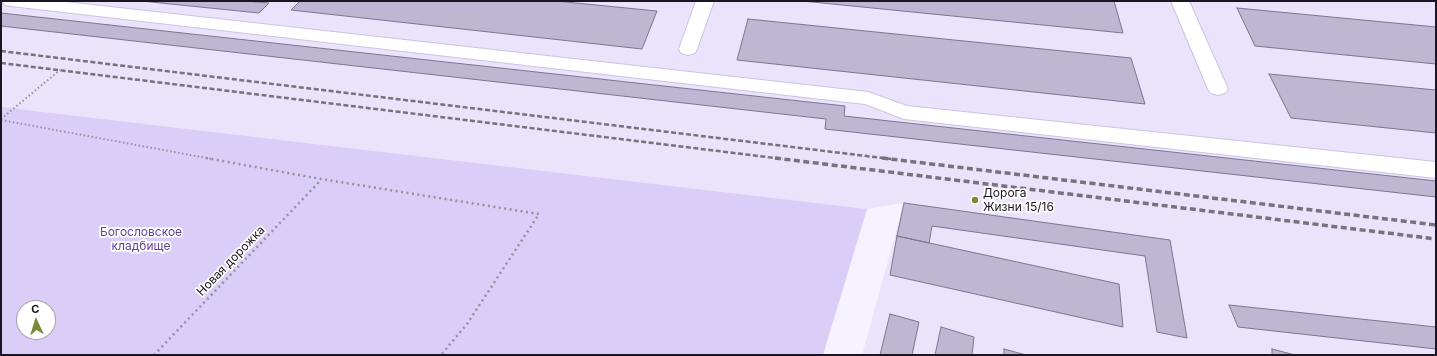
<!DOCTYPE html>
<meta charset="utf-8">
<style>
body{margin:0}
#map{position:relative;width:1437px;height:356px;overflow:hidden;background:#f6f2ff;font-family:Inter,sans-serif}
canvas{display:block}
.frame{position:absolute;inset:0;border:2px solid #1a1621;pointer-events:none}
.north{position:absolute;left:16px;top:300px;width:40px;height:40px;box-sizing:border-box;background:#fff;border:1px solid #a3a2a6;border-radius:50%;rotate:356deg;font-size:11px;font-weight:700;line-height:16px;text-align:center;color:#1a1621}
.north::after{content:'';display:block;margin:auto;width:14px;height:18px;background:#788938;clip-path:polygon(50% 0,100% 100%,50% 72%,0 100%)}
</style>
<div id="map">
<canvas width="1437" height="356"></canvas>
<div class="frame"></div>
<div class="north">С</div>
</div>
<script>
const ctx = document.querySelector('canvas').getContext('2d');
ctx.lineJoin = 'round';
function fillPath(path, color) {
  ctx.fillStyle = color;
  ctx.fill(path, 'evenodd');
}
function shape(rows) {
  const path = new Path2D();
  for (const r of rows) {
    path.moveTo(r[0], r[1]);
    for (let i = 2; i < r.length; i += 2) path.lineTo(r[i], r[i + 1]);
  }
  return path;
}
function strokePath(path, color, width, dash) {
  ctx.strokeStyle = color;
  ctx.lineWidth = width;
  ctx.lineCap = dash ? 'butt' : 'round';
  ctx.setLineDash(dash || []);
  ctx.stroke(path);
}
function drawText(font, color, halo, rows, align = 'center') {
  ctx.font = font + ' Inter,sans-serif';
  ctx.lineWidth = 3.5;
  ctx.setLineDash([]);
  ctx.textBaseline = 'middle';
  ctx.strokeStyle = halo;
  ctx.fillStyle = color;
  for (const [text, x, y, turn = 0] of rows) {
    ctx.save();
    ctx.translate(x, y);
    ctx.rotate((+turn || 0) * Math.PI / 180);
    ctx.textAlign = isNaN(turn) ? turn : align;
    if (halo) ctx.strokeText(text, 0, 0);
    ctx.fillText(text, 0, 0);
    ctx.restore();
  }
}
fillPath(shape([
 [1,1,1436,1,1436,355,862,355,904,203,867,209,1,107]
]), '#eae3fb');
fillPath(shape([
 [1,107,867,209,823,355,1,355],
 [24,308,48,308,48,332,24,332]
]), '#dacdf8');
const building = shape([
 [141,1,246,1,269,3,259,13,141,1],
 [300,1,556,1,657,11,642,49,291,10,300,1],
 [802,1,1114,1,1123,33,802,1],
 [1237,8,1436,27,1436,64,1255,46,1237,8],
 [1,13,845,106,844,116,1436,181,1436,197,825,129,826,119,1,26,1,13],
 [748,19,1131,58,1145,104,737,60,748,19],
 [1269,74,1436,90,1436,133,1291,118,1269,74],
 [904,203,1170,240,1187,338,1157,332,1145,256,932,226,929,243,897,236,904,203],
 [897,236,1119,284,1123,327,890,275,897,236],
 [1229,305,1436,327,1436,349,1238,327,1229,305],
 [890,314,919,322,912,355,880,355,890,314],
 [941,327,974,337,972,355,935,355,941,327],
 [1004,349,1026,355,1004,355,1004,349],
 [1272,349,1295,355,1272,355,1272,349]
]);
fillPath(building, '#bfb6d4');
strokePath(building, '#7e7591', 1);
const minor = shape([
 [2,1,57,1,868,92,907,106,1436,162,1436,178,904,119,865,104,11,6,5,5,2,1],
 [696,1,714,1,697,49,695,53,688,55,681,53,679,49,696,1],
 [1171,1,1189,1,1228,89,1225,93,1218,95,1211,93,1208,89,1171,1]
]);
strokePath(minor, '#ccc3e2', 2);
strokePath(shape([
 [1,119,60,70],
 [1,120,212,159]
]), '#95919d', 2, [1.5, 2.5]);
strokePath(shape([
 [206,158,321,179,539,214,467,324,441,355],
 [154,355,321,180]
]), '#95919d', 2.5, [2, 3.5]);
fillPath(minor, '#fff');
strokePath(shape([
 [1,51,891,159],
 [1,63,783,159]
]), '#76727e', 2.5, [5, 2.5]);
strokePath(shape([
 [775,158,1436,239],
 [882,158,1436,225]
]), '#76727e', 3.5, [6, 3.5]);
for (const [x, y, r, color] of [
 [975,200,4,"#788938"]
]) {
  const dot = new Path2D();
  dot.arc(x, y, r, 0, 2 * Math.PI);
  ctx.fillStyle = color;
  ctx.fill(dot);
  strokePath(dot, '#fff', 1.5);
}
drawText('12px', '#1a1621', '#fff', [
 ["Дорога",983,193],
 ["Жизни 15/16",983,207]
], 'left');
drawText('12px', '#633f98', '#fff', [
 ["Богословское",141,232],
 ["кладбище",141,246]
]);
drawText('12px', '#1a1621', '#fff', [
 ["Новая дорожка",231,261,-46]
]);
</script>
